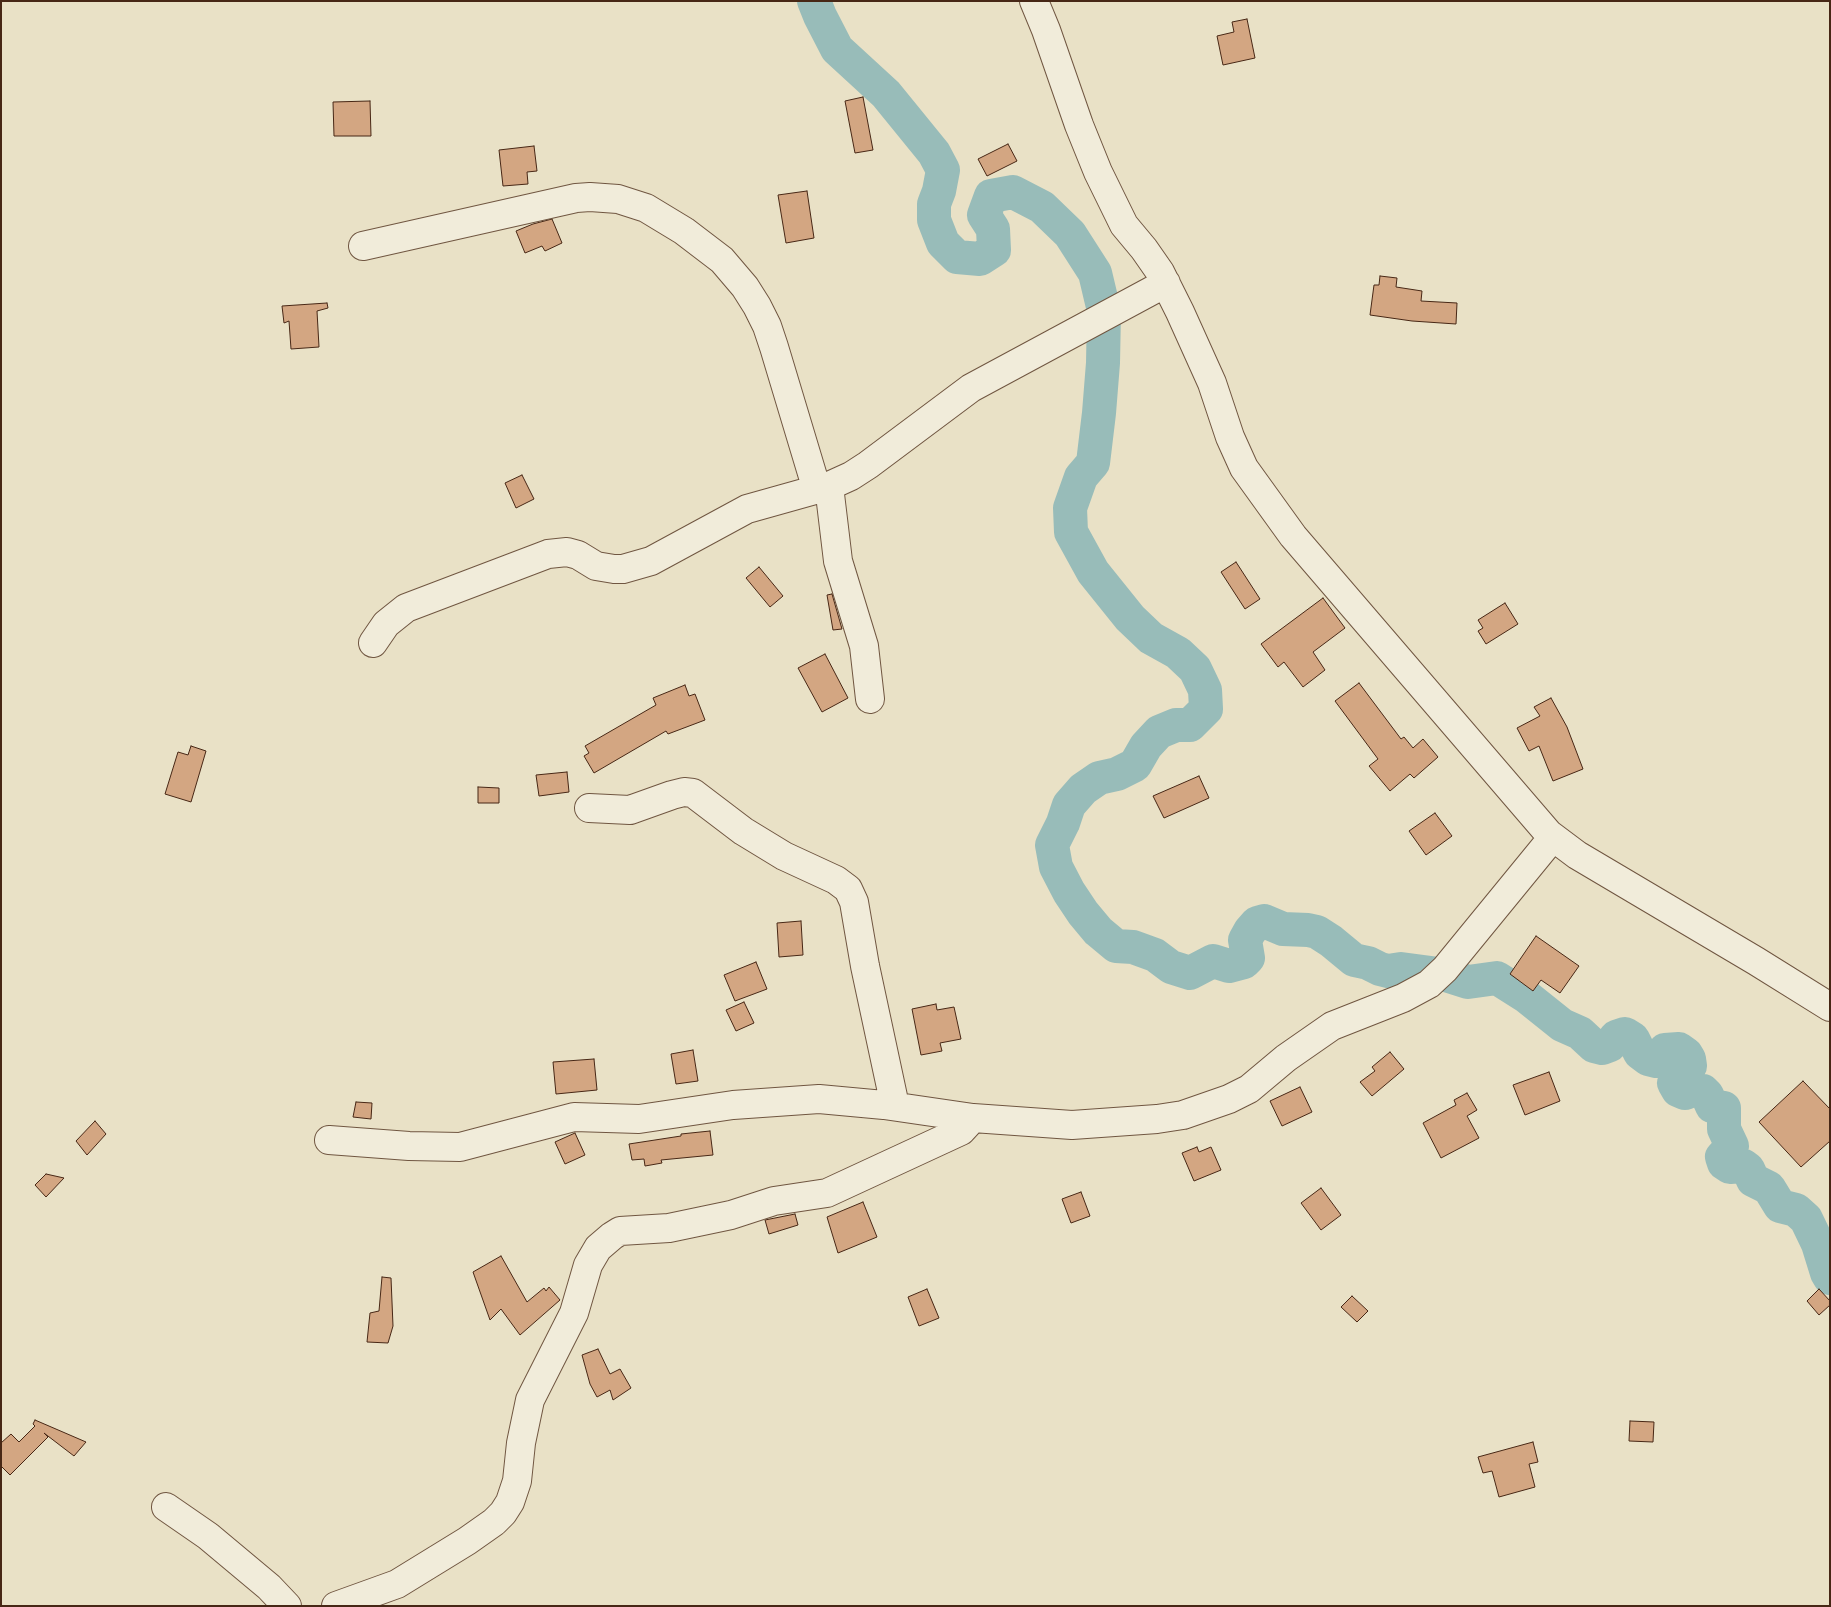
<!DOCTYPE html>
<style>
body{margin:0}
#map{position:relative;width:1831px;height:1607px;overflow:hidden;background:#e9e1c6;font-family:"EB Garamond",serif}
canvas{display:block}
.frame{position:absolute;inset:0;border:2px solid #472715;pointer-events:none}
</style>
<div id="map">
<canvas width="1831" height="1607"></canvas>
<div class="frame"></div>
</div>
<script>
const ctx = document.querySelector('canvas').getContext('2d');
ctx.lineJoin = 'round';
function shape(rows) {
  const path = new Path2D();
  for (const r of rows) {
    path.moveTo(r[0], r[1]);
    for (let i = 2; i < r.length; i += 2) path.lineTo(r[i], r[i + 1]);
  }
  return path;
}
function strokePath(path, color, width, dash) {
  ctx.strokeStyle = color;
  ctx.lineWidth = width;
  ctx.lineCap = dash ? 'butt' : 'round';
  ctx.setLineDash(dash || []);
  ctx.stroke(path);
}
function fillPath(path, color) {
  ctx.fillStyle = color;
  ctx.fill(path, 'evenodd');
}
strokePath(shape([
 [814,1,820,16,837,49,886,94,934,153,943,170,939,191,934,204,934,220,943,243,957,257,980,259,994,250,993,229,984,215,991,196,1013,192,1042,207,1070,234,1095,273,1104,311,1103,363,1099,413,1093,463,1081,477,1070,508,1071,532,1093,572,1130,618,1151,638,1178,653,1195,669,1205,690,1206,709,1190,725,1176,725,1159,732,1146,746,1135,765,1117,774,1099,778,1083,789,1069,805,1063,823,1052,845,1056,867,1069,892,1083,913,1098,931,1116,946,1133,947,1155,955,1171,967,1190,973,1213,961,1229,966,1244,962,1248,958,1245,940,1250,931,1257,923,1264,921,1283,929,1308,930,1317,932,1331,941,1354,960,1368,963,1380,969,1388,971,1401,969,1446,975,1468,982,1497,978,1527,997,1562,1025,1580,1033,1594,1046,1602,1048,1610,1045,1616,1037,1625,1034,1633,1039,1640,1053,1648,1059,1656,1061,1661,1057,1665,1050,1679,1049,1686,1054,1689,1059,1690,1066,1686,1072,1677,1077,1674,1083,1678,1090,1685,1093,1692,1090,1703,1091,1707,1095,1712,1106,1724,1108,1724,1129,1732,1146,1722,1157,1724,1163,1730,1167,1744,1166,1748,1169,1753,1180,1769,1188,1780,1206,1796,1210,1806,1219,1818,1244,1827,1273,1830,1278]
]), '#98bcb9', 34);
const building = shape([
 [1247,19,1255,58,1223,65,1217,36,1234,32,1232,22,1247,19],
 [863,97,873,150,855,153,845,101,863,97],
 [370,101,371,136,334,136,333,102,370,101],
 [1008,144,1017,161,987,176,978,159,1008,144],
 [534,146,537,171,527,172,528,184,503,186,499,150,534,146],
 [807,191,814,238,786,243,778,195,807,191],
 [552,219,562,243,545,251,542,246,525,253,516,231,533,224,552,219],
 [1380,276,1397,278,1396,287,1422,291,1421,301,1457,303,1456,324,1412,321,1370,315,1374,285,1379,285,1380,276],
 [327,303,328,308,317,311,319,347,291,349,289,321,284,323,282,306,327,303],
 [522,475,534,499,516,508,505,483,522,475],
 [1236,562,1260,599,1245,609,1221,572,1236,562],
 [759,567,783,596,770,607,746,578,759,567],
 [832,594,842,629,833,630,827,595,832,594],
 [1323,598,1345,628,1313,652,1325,670,1303,687,1284,662,1278,667,1261,644,1323,598],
 [1505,603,1518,624,1486,644,1478,631,1483,628,1478,620,1505,603],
 [825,654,848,698,822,712,798,668,825,654],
 [1359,683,1401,739,1404,737,1413,748,1423,739,1438,757,1414,778,1410,774,1390,791,1369,766,1378,759,1335,701,1359,683],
 [685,685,689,696,695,694,705,720,668,734,666,731,594,773,584,756,589,753,585,746,656,705,653,698,685,685],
 [1551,698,1567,727,1583,769,1553,781,1539,746,1529,751,1517,728,1540,716,1534,707,1551,698],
 [191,746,206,751,191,802,165,794,178,752,188,755,191,746],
 [567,772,569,792,539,796,536,775,567,772],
 [1199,776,1209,798,1164,818,1153,796,1199,776],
 [478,787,499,788,499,803,478,803,478,787],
 [1435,813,1452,836,1426,855,1409,831,1435,813],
 [801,921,803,955,779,957,777,923,801,921],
 [1536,936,1579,966,1560,993,1541,980,1533,991,1510,974,1536,936],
 [756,962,767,989,735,1001,724,975,756,962],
 [744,1002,754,1023,736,1031,726,1010,744,1002],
 [936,1004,937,1010,954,1007,961,1039,940,1043,942,1051,921,1055,912,1009,936,1004],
 [693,1050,698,1081,676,1084,671,1054,693,1050],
 [1390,1052,1404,1069,1372,1096,1360,1082,1375,1071,1372,1067,1390,1052],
 [594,1059,597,1090,556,1094,553,1062,594,1059],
 [1549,1072,1560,1101,1525,1115,1513,1085,1549,1072],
 [1803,1081,1830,1109,1830,1141,1801,1167,1759,1122,1803,1081],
 [1300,1087,1312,1112,1282,1126,1270,1101,1300,1087],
 [1467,1093,1477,1110,1467,1116,1479,1138,1441,1158,1423,1123,1456,1105,1454,1100,1467,1093],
 [356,1102,372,1103,371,1119,353,1117,356,1102],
 [95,1121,106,1134,87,1155,76,1141,95,1121],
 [710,1131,713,1155,661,1160,662,1163,645,1166,644,1159,632,1160,629,1144,681,1136,681,1134,710,1131],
 [575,1133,585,1155,565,1164,555,1142,575,1133],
 [1197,1147,1199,1152,1211,1147,1221,1170,1194,1181,1182,1153,1197,1147],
 [46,1174,64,1178,46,1197,35,1185,46,1174],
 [1321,1188,1341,1215,1321,1230,1301,1203,1321,1188],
 [1081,1192,1090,1216,1071,1223,1062,1199,1081,1192],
 [863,1202,877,1237,838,1253,827,1217,863,1202],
 [795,1214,798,1225,769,1234,765,1220,795,1214],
 [501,1256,527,1302,544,1288,546,1291,549,1287,560,1300,520,1335,501,1309,490,1320,473,1272,501,1256],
 [382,1277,391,1278,393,1326,388,1343,367,1342,370,1313,379,1311,382,1277],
 [927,1289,939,1318,919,1326,908,1297,927,1289],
 [1819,1289,1830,1301,1830,1305,1819,1315,1807,1301,1819,1289],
 [1352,1296,1368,1311,1357,1322,1341,1307,1352,1296],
 [598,1349,610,1374,620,1369,631,1388,613,1400,610,1390,597,1397,590,1384,582,1355,598,1349],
 [35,1420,86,1442,74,1456,44,1433,48,1437,10,1475,1,1466,1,1443,11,1434,19,1442,35,1426,33,1424,35,1420],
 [1630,1421,1654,1422,1653,1442,1629,1441,1630,1421],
 [1533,1442,1538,1462,1529,1464,1535,1487,1499,1497,1492,1471,1483,1473,1478,1457,1533,1442]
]);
fillPath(building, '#d3a682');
strokePath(building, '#472715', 1);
const minor = shape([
 [1034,1,1046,30,1079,125,1098,172,1124,225,1144,249,1160,272,1180,312,1212,383,1230,437,1244,468,1293,536,1549,834,1577,855,1756,961,1830,1007],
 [363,246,576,198,590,197,618,199,646,208,684,231,722,260,745,287,757,306,767,326,774,347,817,490],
 [829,486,838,561,864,646,870,699],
 [373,643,386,624,406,608,548,554,567,552,578,555,596,566,614,569,623,569,651,561,747,509,829,486,851,476,868,465,971,388,1166,283],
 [589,808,630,810,672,795,684,792,693,793,743,831,784,856,836,880,848,889,854,902,865,966,895,1106],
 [329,1140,409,1146,460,1147,574,1117,639,1119,733,1105,819,1099,884,1105,973,1118],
 [166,1507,208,1536,269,1587,287,1606],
 [336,1606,397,1584,467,1541,494,1522,503,1513,510,1502,517,1481,521,1443,530,1400,574,1313,588,1265,598,1248,612,1236,620,1231,669,1228,731,1215,774,1201,827,1193,961,1131,973,1118,1072,1125,1157,1119,1183,1115,1229,1099,1249,1089,1286,1058,1332,1026,1403,998,1429,984,1445,969,1553,837]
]);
strokePath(minor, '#705641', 30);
strokePath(minor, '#f1ecda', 28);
</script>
